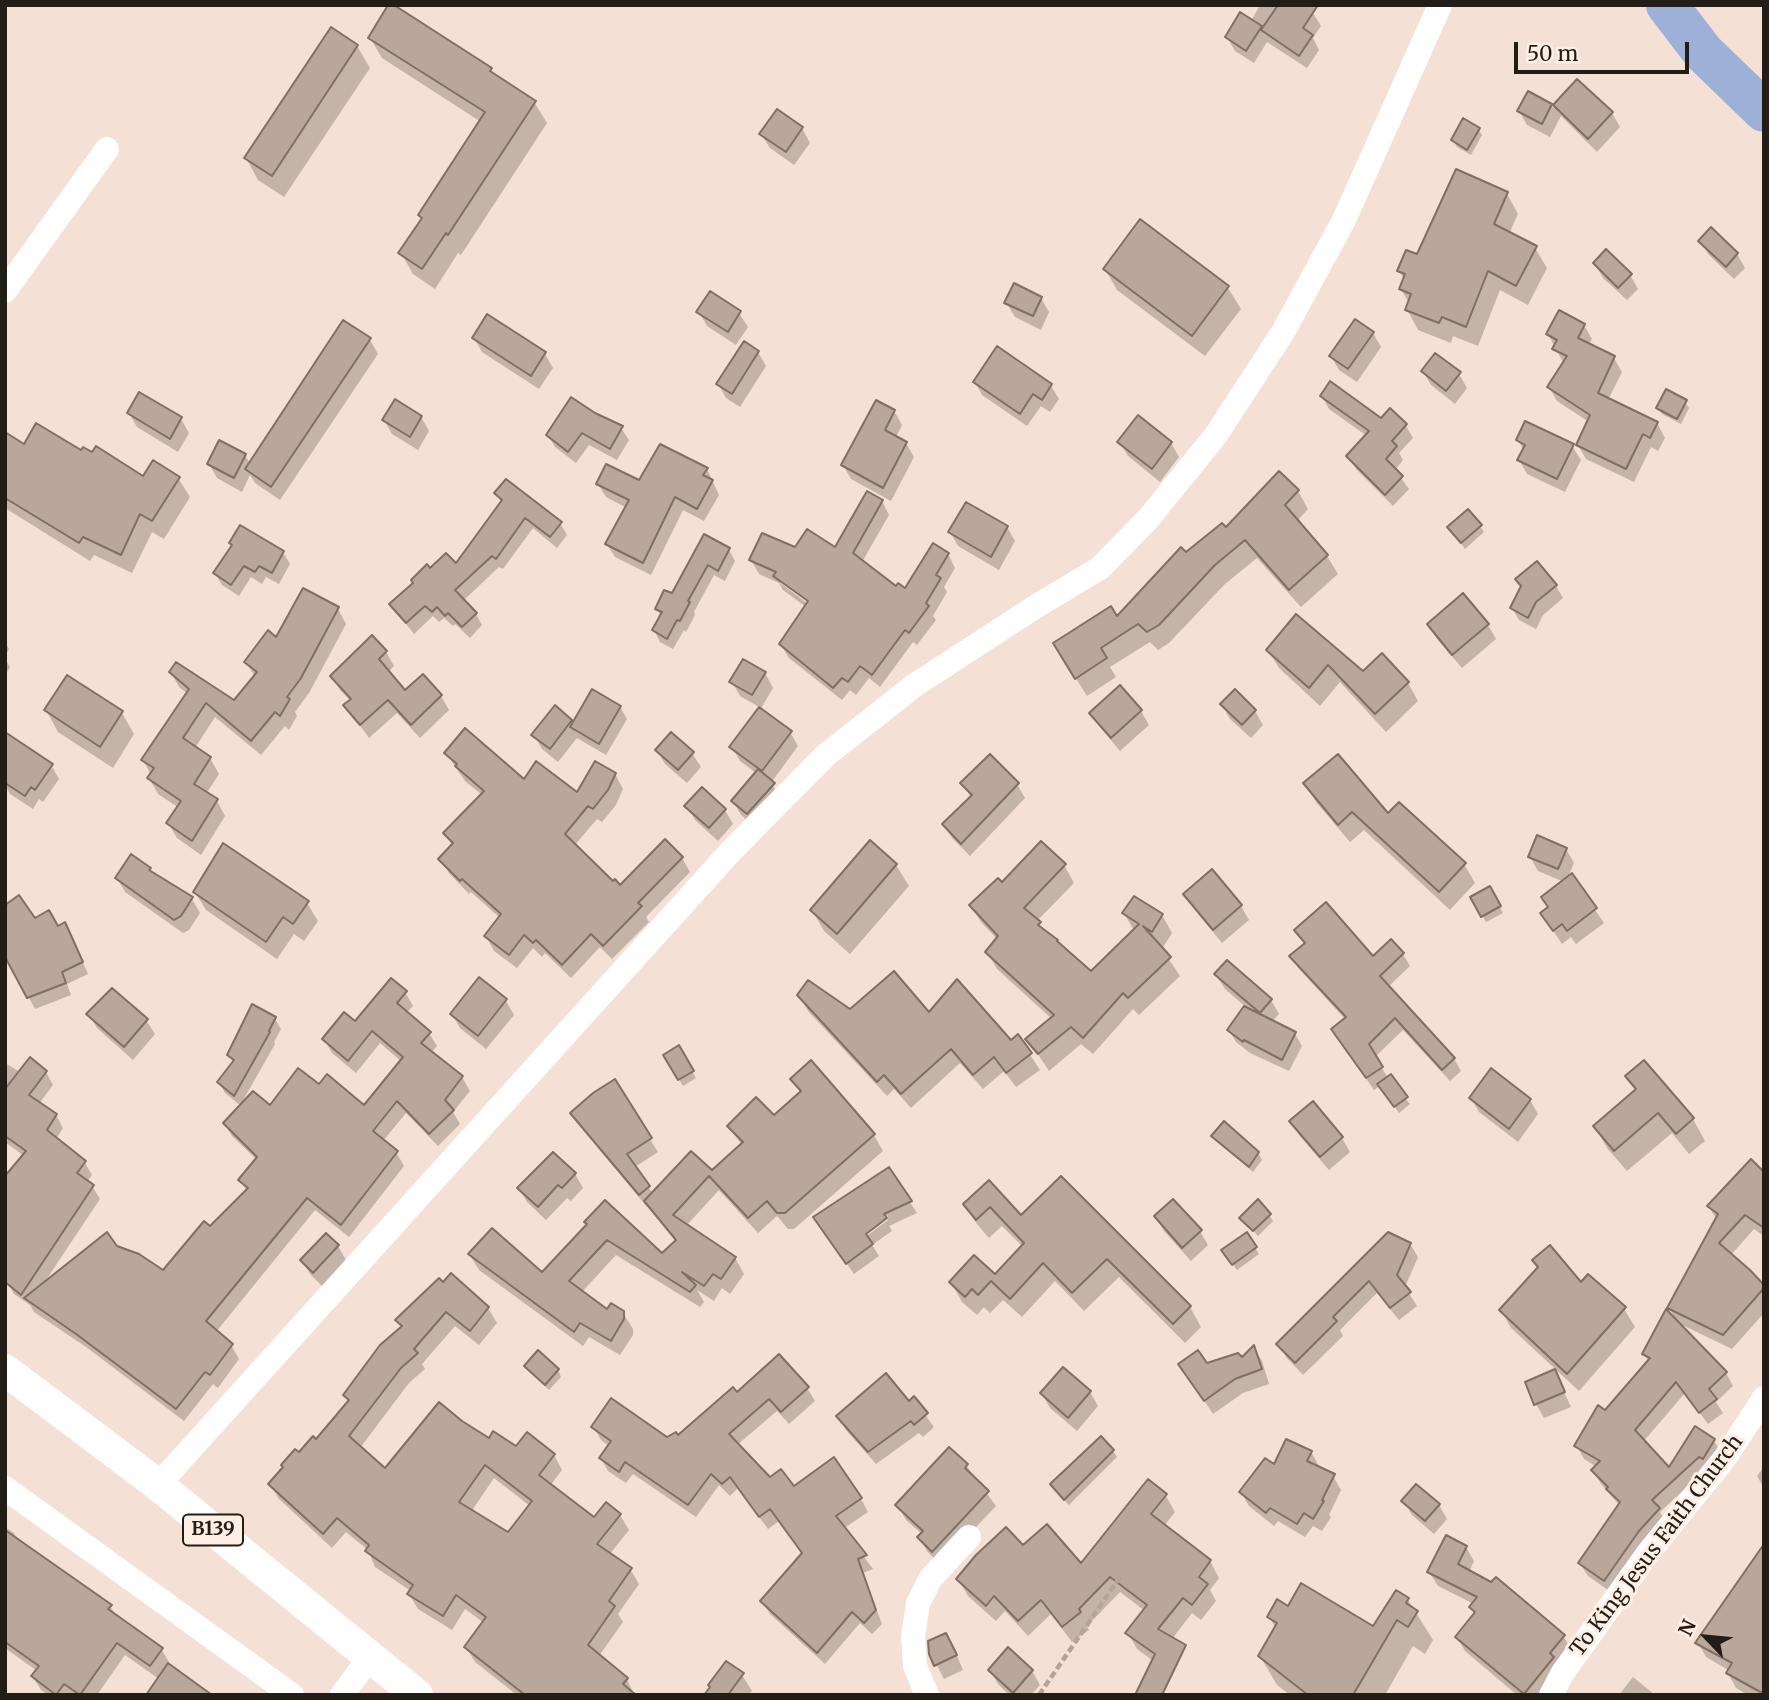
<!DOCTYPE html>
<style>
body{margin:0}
#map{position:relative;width:1769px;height:1700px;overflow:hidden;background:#f4e0d4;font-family:Merriweather,serif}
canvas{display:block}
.frame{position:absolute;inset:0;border:7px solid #231d18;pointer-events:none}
.north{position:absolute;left:1671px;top:1602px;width:70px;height:70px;-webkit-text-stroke:5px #feeee4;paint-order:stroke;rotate:296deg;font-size:19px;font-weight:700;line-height:28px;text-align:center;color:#231d18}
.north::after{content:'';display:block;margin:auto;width:24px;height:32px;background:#231d18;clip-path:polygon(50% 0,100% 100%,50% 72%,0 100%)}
.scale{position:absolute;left:1514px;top:42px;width:175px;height:32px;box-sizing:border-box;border:4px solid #231d18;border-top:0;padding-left:9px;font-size:21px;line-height:24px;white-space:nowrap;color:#231d18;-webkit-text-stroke:5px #feeee4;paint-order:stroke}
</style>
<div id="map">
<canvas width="1769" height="1700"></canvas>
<div class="frame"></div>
<div class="north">N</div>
<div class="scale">50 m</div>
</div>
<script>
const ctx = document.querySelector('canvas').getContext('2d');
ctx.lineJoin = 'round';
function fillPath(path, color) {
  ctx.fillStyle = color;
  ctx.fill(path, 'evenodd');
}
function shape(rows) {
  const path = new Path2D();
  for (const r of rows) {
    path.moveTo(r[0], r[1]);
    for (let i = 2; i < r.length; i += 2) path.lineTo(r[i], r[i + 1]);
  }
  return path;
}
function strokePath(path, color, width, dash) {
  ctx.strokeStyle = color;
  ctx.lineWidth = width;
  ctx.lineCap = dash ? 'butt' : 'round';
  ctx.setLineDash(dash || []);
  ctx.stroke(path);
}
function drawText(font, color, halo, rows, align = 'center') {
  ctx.font = font + ' Merriweather,serif';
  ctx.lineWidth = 6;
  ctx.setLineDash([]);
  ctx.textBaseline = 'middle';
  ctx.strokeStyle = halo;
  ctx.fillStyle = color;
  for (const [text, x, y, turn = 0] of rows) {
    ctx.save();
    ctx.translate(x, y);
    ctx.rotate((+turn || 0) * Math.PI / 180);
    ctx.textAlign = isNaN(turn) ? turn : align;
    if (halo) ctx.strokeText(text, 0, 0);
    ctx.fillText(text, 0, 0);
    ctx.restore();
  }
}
fillPath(shape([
 [1260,5,1302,5,1313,13,1321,26,1313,38,1319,50,1307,68,1267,42,1254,63,1235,51,1227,37,1251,21],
 [370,38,491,69,495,76,534,102,547,123,461,255,458,253,435,289,413,274,401,253,423,219,420,215,481,122,382,58],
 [357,46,370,68,284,197,258,180,246,158],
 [1577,81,1612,113,1620,127,1597,152,1561,116,1550,137,1527,125,1519,111,1551,105,1553,108],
 [777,111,802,128,810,143,794,165,770,148,761,134],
 [1478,129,1482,135,1471,155,1457,147,1453,140],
 [1507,194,1518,214,1509,234,1535,248,1547,268,1528,305,1500,290,1478,346,1453,336,1451,343,1418,330,1407,309,1409,303,1401,289,1405,280,1399,271],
 [1141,222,1228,288,1241,309,1205,356,1117,290,1105,269],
 [1700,241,1737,254,1745,268,1734,279,1709,255],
 [1595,264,1630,275,1638,289,1627,300,1603,278],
 [1041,298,1049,312,1041,330,1015,317,1006,302],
 [699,312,739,313,748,327,736,345,707,326],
 [1584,325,1592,339,1589,345,1614,358,1622,372,1608,400,1657,423,1665,438,1658,451,1651,447,1634,482,1586,459,1578,445,1589,422,1557,401,1549,387,1564,364,1548,334],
 [1373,333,1381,347,1357,382,1339,370,1331,356],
 [474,338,545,354,553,368,539,389,482,352],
 [370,340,378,354,280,500,255,483,250,475,242,492,217,478,209,464,245,455,250,464],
 [998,348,1051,386,1059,399,1050,412,1041,406,1027,426,982,395,975,382],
 [758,352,766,366,740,407,726,398,718,384],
 [1423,371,1459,374,1467,388,1455,404,1431,385],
 [1322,397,1381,420,1390,411,1406,426,1413,438,1399,453,1403,460,1395,470,1409,489,1393,506,1356,469,1348,456,1367,436,1329,409],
 [1685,402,1689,408,1681,424,1662,414,1658,408],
 [894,411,902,425,896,437,906,443,914,457,891,501,851,479,843,465],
 [129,413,181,419,189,433,178,452,137,427],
 [594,415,621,428,629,440,617,460,589,445,576,463,555,447,548,435],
 [421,417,429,431,418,450,392,434,384,420],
 [1139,417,1171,443,1179,457,1160,482,1128,456,1120,442],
 [5,434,24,446,82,452,144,478,178,478,190,497,164,539,152,532,132,573,94,555,90,561,5,508],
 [1518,440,1572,446,1581,460,1565,492,1527,474,1519,460,1524,451],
 [707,469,719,495,704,521,683,510,651,575,615,557,607,544,627,508,606,497,598,484,640,482],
 [1298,491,1308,509,1297,521,1327,556,1338,574,1301,607,1257,558,1225,584,1169,643,1158,650,1150,642,1110,667,1116,677,1087,696,1065,661,1117,619,1186,554],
 [496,494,560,523,567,535,557,548,533,528,503,569,499,567,463,601,476,614,482,625,470,638,455,624,453,626,444,618,439,622,433,616,414,634,391,605,430,570,456,566,502,503],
 [882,501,889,515,862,562,897,588,905,590,948,554,955,568,944,587,947,592,933,616,936,620,917,645,913,642,880,687,869,678,856,695,850,690,842,700,789,658,781,645,806,607,783,590,779,583,759,574,751,560,796,550,836,549],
 [780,579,816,605,814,608,780,583],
 [1480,526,1484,532,1465,549,1449,527],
 [1007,527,1015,541,999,570,958,546,950,532],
 [705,537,729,550,735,561,725,581,714,575,694,612,695,615,686,632,684,630,673,649,660,642,654,630,661,617,657,609,673,596],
 [283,552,290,564,279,584,266,577,262,584,251,577,239,596,222,585,215,573],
 [1517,580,1556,586,1563,598,1543,615,1536,629,1519,620,1512,608,1522,588],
 [338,609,346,624,309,693,295,712,297,716,289,730,285,726,261,755,215,717,195,748,210,758,219,774,206,794,217,801,225,816,201,855,177,838,168,823,179,808,158,794,149,778,151,775,143,760,188,694,179,687,171,672,235,702,255,677,246,662,277,639],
 [1429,625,1488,625,1496,639,1462,668,1437,639],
 [372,638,386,652,394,666,388,672,405,693,423,677,441,696,449,710,420,738,397,713,369,738,346,706,351,701,340,690,332,676],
 [5,642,9,649,5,656],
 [1268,650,1408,683,1418,701,1386,732,1340,682,1320,706,1279,668],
 [5,659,10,667,5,676],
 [765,673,773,688,760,710,790,732,798,746,771,783,781,799,755,827,741,815,733,801,756,773,740,761,732,747,761,708,740,696,732,682],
 [1120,688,1141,711,1149,725,1120,751,1100,727,1091,713],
 [1222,705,1255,711,1263,725,1251,738,1230,719],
 [620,707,627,719,606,755,577,738,558,762,542,749,534,735,571,721,573,725],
 [46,710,122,713,134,734,113,768,58,732],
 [5,734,51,765,59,779,43,802,39,799,33,809,10,794,5,785],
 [657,750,692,753,701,767,687,783,665,764],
 [446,753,524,781,578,794,615,774,623,789,616,805,602,822,597,819,574,846,613,884,620,888,682,858,690,872,646,917,649,922,612,959,600,947,571,978,545,953,542,957,533,948,517,968,494,951,486,936,500,918,471,892,469,894,449,873,440,859,453,847,445,833,482,795,465,781],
 [963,784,1017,784,1025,798,970,856,952,838,944,824,971,798],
 [1306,784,1388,816,1464,864,1475,883,1450,910,1364,830,1350,842,1316,802],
 [687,806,725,810,733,824,718,841,695,820],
 [1566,849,1574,863,1567,879,1572,876,1604,923,1576,944,1571,937,1562,944,1542,914,1549,908,1564,882,1538,871,1530,857],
 [896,865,909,886,850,954,824,931,812,910],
 [1064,865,1074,883,1037,921,1044,932,1091,973,1134,931,1124,913,1162,915,1172,933,1162,949,1180,976,1139,1015,1133,1009,1093,1054,1081,1044,1049,1071,1028,1039,1052,1019,997,969,987,952,998,940,981,922,971,905,1001,885],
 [150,869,152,874,192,899,200,913,189,930,183,933,125,892,117,878],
 [1212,872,1241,906,1249,920,1222,943,1194,909,1186,895],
 [1490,888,1503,913,1486,922,1472,897],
 [195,892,307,903,318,921,304,941,294,934,277,959,206,910],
 [34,921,57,928,71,936,88,974,67,984,71,995,35,1009,5,953],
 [1296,930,1373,959,1403,954,1410,966,1388,987,1454,1059,1461,1071,1450,1081,1403,1030,1375,1057,1388,1078,1410,1104,1399,1113,1380,1086,1374,1090,1333,1030,1345,1019,1299,969,1291,957,1305,945],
 [1216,975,1271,1000,1279,1014,1272,1022,1295,1034,1302,1046,1289,1071,1250,1053,1236,1042,1229,1030,1246,1007,1225,989],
 [1257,1005,1263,1016,1259,1016,1254,1007],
 [480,980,506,1001,514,1015,486,1049,460,1028,452,1014],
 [405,992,413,1006,406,1013,429,1033,437,1046,431,1053,462,1077,470,1091,453,1112,460,1124,438,1146,406,1113,383,1141,396,1152,404,1166,349,1237,315,1210,216,1332,231,1345,239,1359,218,1388,213,1384,184,1421,86,1347,34,1312,30,1305,14,1294,7,1282,24,1156,5,1142,5,1063,20,1072,30,1060,46,1072,53,1085,39,1104,56,1115,63,1128,56,1139,85,1163,92,1175,87,1182,92,1186,100,1199,44,1283,116,1247,164,1273,247,1191,240,1180,257,1160,232,1136,225,1123,241,1106,225,1093,219,1082,234,1064,229,1055,275,1019,281,1029,274,1042,275,1044,241,1104,270,1107,319,1086,365,1107,402,1062,380,1043,356,1073,332,1053,324,1039],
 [799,995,850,1012,929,1014,1010,1042,1018,1036,1040,1070,1016,1087,1004,1071,983,1089,960,1063,911,1108,894,1089,887,1096,808,1011],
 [89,1014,146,1020,155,1034,133,1060,97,1028],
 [679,1048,696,1078,683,1086,665,1055],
 [811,1063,874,1135,883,1151,794,1229,788,1229,777,1216,758,1233,719,1190,686,1226,735,1258,744,1274,730,1294,722,1288,714,1301,697,1290,704,1302,700,1307,616,1255,582,1292,608,1311,623,1313,633,1329,633,1335,620,1355,589,1337,583,1346,479,1270,470,1255,542,1275,588,1225,662,1256,676,1242,649,1206,647,1207,580,1126,572,1113,615,1082,658,1152,635,1167,653,1194,712,1173,742,1146,729,1126,773,1117,801,1093,793,1079],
 [1491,1071,1530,1100,1538,1114,1518,1142,1479,1112,1471,1098],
 [1627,1076,1693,1119,1705,1141,1689,1154,1672,1133,1627,1171,1607,1148,1595,1126,1636,1091],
 [1291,1121,1342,1138,1350,1152,1329,1170,1299,1135],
 [1213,1136,1258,1153,1262,1160,1253,1172,1217,1142],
 [888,1169,917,1213,889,1226,892,1231,872,1245,879,1256,854,1274,815,1218],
 [888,1215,888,1220,860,1241,858,1238],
 [575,1174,583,1188,571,1201,567,1198,546,1220,527,1202,519,1188],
 [1764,1174,1764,1236,1754,1229,1730,1256,1764,1287,1764,1313,1732,1349,1678,1323,1726,1373,1733,1386,1716,1402,1723,1413,1708,1424,1685,1393,1643,1442,1669,1470,1714,1441,1722,1454,1660,1512,1666,1522,1612,1593,1588,1576,1580,1563,1620,1506,1601,1484,1593,1471,1597,1467,1584,1459,1577,1446,1649,1362,1644,1354,1676,1320,1669,1308,1717,1220,1709,1207],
 [1061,1179,1190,1307,1201,1327,1185,1343,1119,1277,1084,1311,1055,1281,1022,1317,1003,1300,990,1313,984,1307,977,1315,962,1302,951,1282,995,1276,1023,1247,1002,1226,989,1238,977,1224,965,1205,989,1183,1021,1217],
 [1269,1215,1273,1221,1258,1236,1241,1218],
 [1156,1217,1200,1231,1208,1245,1191,1261,1164,1231],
 [1247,1234,1259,1254,1237,1270,1227,1257],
 [1410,1244,1418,1257,1405,1287,1417,1306,1399,1320,1377,1293,1340,1330,1343,1336,1303,1375,1286,1357,1279,1344],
 [338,1246,346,1260,322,1286,310,1274,302,1260],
 [439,1280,488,1308,497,1323,479,1345,455,1326,422,1364,425,1369,409,1383,360,1448,385,1470,461,1423,489,1440,517,1449,554,1455,562,1470,550,1486,594,1519,620,1515,629,1530,609,1555,630,1569,639,1584,618,1614,623,1622,599,1656,627,1679,634,1695,517,1695,475,1662,466,1647,484,1623,465,1609,452,1630,418,1609,409,1594,411,1591,375,1567,368,1550,346,1532,332,1548,279,1499,270,1484,316,1441,349,1403,345,1396,402,1328,397,1320],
 [494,1478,530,1506,509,1534,471,1512],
 [1581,1284,1624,1309,1635,1327,1579,1391,1511,1328,1501,1310],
 [1254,1348,1262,1361,1269,1384,1243,1393,1213,1414,1189,1378,1206,1366,1242,1359],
 [526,1366,558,1370,561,1377,549,1390,530,1372],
 [1554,1371,1571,1407,1544,1418,1536,1404],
 [807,1388,815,1401,789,1424,777,1411,737,1445,770,1479,793,1488,861,1499,868,1512,843,1529,873,1569,863,1573,882,1624,872,1634,860,1623,825,1664,770,1614,763,1602,803,1555,779,1521,768,1529,738,1488,730,1496,719,1485,696,1517,633,1474,626,1483,608,1471,601,1458,609,1446,601,1440,594,1428,667,1439,678,1438,737,1395],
 [1090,1392,1098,1406,1077,1431,1050,1408,1042,1394],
 [914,1399,934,1427,923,1437,919,1433,876,1464,846,1430,839,1417,909,1403],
 [1113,1451,1117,1457,1069,1505,1056,1491],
 [1311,1452,1319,1466,1318,1469,1333,1476,1341,1490,1329,1515,1331,1517,1322,1531,1313,1526,1305,1537,1278,1521,1274,1526,1249,1506,1241,1492,1274,1467],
 [966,1465,996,1506,940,1565,927,1551,919,1537,922,1534,906,1520,898,1506],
 [1764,1467,1764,1488,1757,1476],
 [1148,1481,1166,1496,1175,1512,1164,1526,1210,1561,1219,1578,1210,1590,1216,1601,1201,1620,1192,1613,1162,1652,1156,1663,1137,1649,1128,1633,1145,1611,1120,1592,1087,1626,1089,1630,1072,1642,1051,1614,1028,1636,1005,1611,996,1621,968,1596,958,1579,1023,1548,1081,1566],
 [1404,1501,1439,1505,1447,1519,1434,1534,1412,1515],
 [5,1527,14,1533,19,1542,110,1606,117,1617,161,1649,169,1662,159,1679,125,1655,97,1695,48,1695,41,1690,33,1677,37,1671,5,1648],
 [1466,1547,1474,1561,1469,1572,1564,1637,1572,1651,1543,1695,1517,1695,1465,1651,1457,1637,1475,1615,1471,1607,1474,1604,1438,1586,1429,1572],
 [1764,1547,1764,1695,1748,1695,1736,1688,1728,1673,1730,1671,1706,1657,1698,1643],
 [1396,1593,1408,1600,1433,1640,1425,1654,1413,1646,1385,1695,1290,1695,1277,1685,1260,1656,1276,1629,1269,1617,1288,1608,1374,1628],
 [954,1649,963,1670,944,1679,931,1654],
 [990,1670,1032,1671,1040,1685,1031,1695,1009,1695,998,1684],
 [742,1675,752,1691,749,1695,705,1695],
 [1633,1677,1655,1695,1619,1695]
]), '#0003');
strokePath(shape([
 [1667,5,1703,52,1764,111]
]), '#9db0d7', 42);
const building = shape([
 [388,5,394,5,492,68,490,71,536,101,448,235,446,233,422,269,398,253,422,218,418,215,485,112,368,38,388,5],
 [1278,5,1318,5,1303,28,1313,35,1299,56,1261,30,1278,5],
 [1240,12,1262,26,1246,51,1225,37,1240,12],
 [331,27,358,45,272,176,244,158,331,27],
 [1577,79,1613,112,1588,139,1553,105,1577,79],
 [1528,91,1552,104,1542,124,1517,111,1528,91],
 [777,109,803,127,786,152,759,134,777,109],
 [1463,118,1480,128,1467,150,1451,140,1463,118],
 [1456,169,1508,192,1494,224,1537,246,1516,286,1488,271,1466,327,1442,317,1439,323,1405,310,1411,294,1399,289,1405,274,1397,271,1406,250,1417,254,1456,169],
 [1140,219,1229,286,1192,336,1103,269,1140,219],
 [1711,227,1738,253,1726,267,1698,241,1711,227],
 [1606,249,1632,274,1618,288,1593,263,1606,249],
 [1014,283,1042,297,1033,316,1004,303,1014,283],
 [710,291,741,311,728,332,696,312,710,291],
 [1559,310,1585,324,1578,338,1615,356,1598,393,1658,422,1650,438,1643,434,1626,469,1576,445,1590,415,1547,387,1567,356,1552,349,1557,340,1546,334,1559,310],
 [487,314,546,352,531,376,472,338,487,314],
 [1355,319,1374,332,1348,369,1329,356,1355,319],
 [343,320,371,338,271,487,245,469,343,320],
 [744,341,759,351,732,394,716,384,744,341],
 [997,346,1052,384,1042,400,1033,394,1020,414,973,382,997,346],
 [1435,353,1461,372,1446,391,1421,371,1435,353],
 [1330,381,1381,418,1390,408,1407,424,1392,441,1397,446,1386,459,1403,476,1385,495,1346,456,1369,431,1320,396,1330,381],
 [1666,389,1687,400,1677,419,1656,408,1666,389],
 [139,392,182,417,170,439,127,413,139,392],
 [571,397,595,413,623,426,610,449,582,433,568,452,546,435,571,397],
 [395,399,422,416,410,437,382,420,395,399],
 [876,400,895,410,885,430,907,442,883,488,841,465,876,400],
 [1138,415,1172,442,1152,469,1117,442,1138,415],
 [1525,421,1574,444,1557,479,1517,460,1525,445,1516,440,1525,421],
 [36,423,81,450,83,447,92,452,96,446,143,476,153,460,180,477,152,521,140,514,121,555,83,537,79,543,5,498,5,432,24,444,36,423],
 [219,440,246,454,234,478,207,464,219,440],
 [660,444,708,468,703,475,713,480,697,509,675,497,643,563,605,544,629,500,596,484,606,464,639,480,660,444],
 [1279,471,1299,490,1285,505,1328,555,1289,590,1245,540,1215,565,1159,625,1147,632,1138,624,1101,648,1107,658,1075,679,1053,643,1111,606,1117,616,1181,547,1186,552,1222,523,1226,527,1279,471],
 [506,479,562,522,550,537,525,518,496,559,492,556,455,590,477,613,462,627,448,613,445,616,437,607,432,612,425,606,406,623,389,604,413,583,411,580,427,564,430,568,446,553,456,563,502,500,494,493,506,479],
 [867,491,883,500,853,553,896,586,898,583,905,588,933,543,949,553,936,575,941,578,926,603,929,606,909,633,905,630,872,675,860,666,848,682,842,678,833,688,779,644,808,601,773,576,776,572,749,560,762,533,795,547,807,529,835,547,867,491],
 [966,502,1008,526,991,557,948,532,966,502],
 [1468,509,1482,525,1461,543,1447,527,1468,509],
 [240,525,284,551,272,573,259,566,255,572,244,566,231,585,213,573,232,545,229,543,240,525],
 [704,534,730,548,718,571,708,565,688,601,690,602,680,621,677,620,667,639,652,630,662,612,655,609,664,590,672,593,704,534],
 [1537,561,1557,585,1536,602,1528,618,1510,608,1521,586,1515,579,1537,561],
 [303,588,339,607,301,678,287,697,290,699,280,716,275,712,251,741,206,703,183,738,211,757,194,784,218,799,192,841,166,823,181,801,147,778,154,768,141,760,189,689,169,672,176,662,234,700,257,672,244,662,268,630,276,637,303,588],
 [1463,593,1489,624,1452,655,1427,624,1463,593],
 [1296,614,1363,671,1382,653,1409,682,1375,714,1328,665,1309,688,1266,650,1296,614],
 [372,635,387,651,379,659,405,690,423,674,442,695,411,725,388,700,360,725,343,705,351,699,330,676,372,635],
 [743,659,766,672,752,695,729,682,743,659],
 [67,675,123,711,100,747,44,710,67,675],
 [1120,685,1142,710,1111,738,1089,713,1120,685],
 [592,689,621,706,599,744,570,727,592,689],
 [1235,689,1256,710,1242,725,1220,704,1235,689],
 [555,705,572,720,550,749,531,735,555,705],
 [759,707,792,731,762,771,729,747,759,707],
 [465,728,524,779,536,761,577,792,595,761,616,773,608,790,593,809,588,806,565,834,613,881,615,879,620,885,665,839,683,857,638,903,642,906,603,946,591,934,562,965,536,940,533,943,524,935,509,955,484,936,501,914,462,879,460,881,438,859,453,843,443,833,484,791,455,766,457,764,444,753,465,728],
 [5,732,53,764,35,790,31,787,25,796,5,783,5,732],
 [671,732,694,752,678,770,655,750,671,732],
 [990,754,1019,783,961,844,942,824,972,795,960,783,990,754],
 [1338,754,1388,813,1399,802,1466,863,1439,892,1352,812,1338,825,1303,783,1338,754],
 [758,769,775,783,747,814,731,801,758,769],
 [702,787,726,809,709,828,684,806,702,787],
 [1537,835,1567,848,1558,869,1528,857,1537,835],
 [870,840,897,864,837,934,810,910,870,840],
 [1041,841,1066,864,1024,908,1041,922,1038,925,1058,940,1057,941,1091,971,1139,924,1122,913,1134,896,1163,914,1152,932,1143,926,1171,957,1128,998,1123,993,1083,1038,1071,1027,1038,1054,1025,1039,1054,1015,985,952,998,936,969,905,998,878,1002,882,1041,841],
 [223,843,309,901,293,924,283,917,266,942,193,892,223,843],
 [131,854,151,868,149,870,193,897,181,916,174,920,115,878,131,854],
 [1212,869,1242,905,1213,930,1183,894,1212,869],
 [1572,873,1597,908,1567,931,1562,924,1553,931,1540,913,1548,907,1541,897,1572,873],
 [1490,886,1501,906,1481,917,1470,897,1490,886],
 [19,895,35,918,49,910,58,926,65,922,83,962,62,972,66,983,27,998,5,957,5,905,19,895],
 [1326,902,1373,956,1391,939,1404,953,1380,976,1455,1058,1442,1070,1395,1018,1369,1044,1383,1067,1366,1078,1331,1029,1346,1017,1289,956,1305,943,1294,930,1326,902],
 [1227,960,1272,999,1260,1013,1214,974,1227,960],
 [894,971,929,1012,957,979,1011,1040,1018,1034,1032,1053,1006,1073,994,1057,973,1075,951,1049,901,1094,884,1075,877,1082,797,995,808,980,850,1009,894,971],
 [479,977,507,999,478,1036,450,1014,479,977],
 [391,978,407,991,397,1003,431,1032,421,1043,463,1076,445,1100,454,1110,429,1134,397,1101,373,1131,398,1151,341,1225,307,1198,206,1321,233,1344,210,1375,205,1372,176,1409,76,1334,24,1298,107,1232,117,1246,139,1254,163,1270,204,1221,210,1226,248,1188,238,1180,257,1157,223,1123,253,1091,270,1105,298,1068,319,1084,327,1074,364,1105,403,1057,372,1031,348,1061,322,1039,344,1012,355,1021,391,978],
 [112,988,148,1019,124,1047,86,1014,112,988],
 [252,1004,276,1017,269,1031,270,1032,234,1096,217,1082,234,1060,227,1055,252,1004],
 [1244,1006,1296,1032,1282,1060,1244,1040,1243,1042,1227,1030,1244,1006],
 [679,1045,694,1071,678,1080,663,1055,679,1045],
 [30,1057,47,1071,29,1095,57,1114,47,1130,86,1161,77,1173,94,1185,21,1295,5,1282,5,1176,26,1151,5,1136,5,1089,30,1057],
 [811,1060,875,1134,785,1213,777,1213,767,1201,748,1218,709,1176,673,1215,736,1257,721,1279,713,1274,704,1286,682,1272,696,1285,690,1292,607,1240,569,1281,607,1309,611,1303,624,1311,624,1319,611,1341,580,1323,574,1332,468,1254,492,1228,542,1272,587,1224,584,1222,605,1200,662,1253,676,1240,644,1201,691,1151,712,1170,743,1142,727,1126,756,1097,774,1115,801,1091,790,1079,811,1060],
 [1644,1060,1694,1118,1676,1134,1658,1113,1614,1151,1593,1126,1636,1089,1625,1076,1644,1060],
 [1491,1068,1531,1099,1509,1129,1469,1098,1491,1068],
 [1391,1074,1408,1097,1394,1107,1377,1084,1391,1074],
 [615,1079,652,1138,627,1154,650,1186,639,1195,570,1113,593,1093,615,1079],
 [1313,1101,1343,1137,1320,1157,1289,1121,1313,1101],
 [1224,1121,1259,1152,1249,1167,1211,1136,1224,1121],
 [553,1152,576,1173,562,1188,558,1185,538,1207,517,1188,553,1152],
 [1751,1159,1764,1172,1764,1228,1745,1215,1719,1243,1750,1270,1764,1285,1764,1288,1723,1335,1667,1308,1718,1214,1707,1206,1751,1159],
 [889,1167,912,1201,884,1214,887,1218,866,1234,873,1244,846,1264,813,1217,889,1167],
 [1061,1176,1191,1306,1173,1324,1107,1259,1072,1293,1043,1263,1010,1299,991,1281,978,1295,972,1289,965,1297,949,1282,974,1255,995,1274,1024,1243,990,1207,976,1220,963,1204,989,1180,1021,1215,1061,1176],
 [1173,1199,1202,1230,1182,1248,1154,1216,1173,1199],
 [1258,1199,1271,1214,1253,1231,1239,1218,1258,1199],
 [1247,1232,1257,1247,1232,1265,1221,1250,1247,1232],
 [1388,1232,1411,1243,1397,1275,1411,1292,1390,1308,1369,1281,1333,1317,1337,1321,1295,1363,1276,1344,1388,1232],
 [326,1233,339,1245,313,1273,300,1260,326,1233],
 [1550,1245,1581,1282,1588,1274,1626,1307,1567,1374,1499,1310,1538,1267,1532,1260,1550,1245],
 [451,1273,489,1307,470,1331,446,1312,414,1349,418,1353,401,1368,349,1436,385,1468,439,1402,462,1421,489,1438,493,1431,516,1446,527,1432,555,1454,539,1475,594,1517,606,1502,621,1514,597,1544,632,1568,609,1601,615,1606,588,1645,628,1678,623,1684,636,1695,525,1695,464,1647,486,1617,456,1595,443,1616,407,1594,413,1585,365,1551,369,1545,337,1518,323,1534,268,1484,283,1467,281,1465,295,1449,299,1452,313,1436,316,1439,349,1400,343,1395,380,1345,402,1326,395,1320,439,1278,443,1282,451,1273],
 [485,1465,532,1501,508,1532,459,1502,485,1465],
 [1666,1309,1727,1372,1709,1389,1717,1399,1699,1413,1676,1382,1635,1430,1669,1467,1695,1426,1715,1439,1703,1459,1699,1457,1652,1500,1660,1508,1639,1531,1604,1581,1578,1563,1620,1502,1606,1489,1608,1487,1591,1470,1600,1461,1574,1446,1598,1405,1605,1410,1650,1358,1642,1354,1666,1309],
 [1254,1345,1262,1369,1235,1379,1204,1401,1178,1364,1198,1350,1207,1363,1238,1353,1242,1357,1254,1345],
 [538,1350,559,1369,545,1385,524,1366,538,1350],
 [779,1354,809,1387,781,1412,769,1399,729,1434,770,1477,781,1469,794,1486,834,1457,862,1498,836,1516,867,1555,858,1559,876,1610,864,1623,852,1612,817,1653,760,1601,802,1553,770,1509,759,1517,730,1477,722,1484,711,1474,688,1505,625,1462,619,1472,599,1458,611,1441,591,1427,611,1398,667,1437,676,1432,678,1435,733,1387,737,1392,779,1354],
 [1063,1367,1091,1391,1068,1418,1040,1393,1063,1367],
 [1555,1369,1565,1392,1534,1405,1525,1382,1555,1369],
 [886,1373,909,1401,914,1396,928,1413,914,1425,911,1421,868,1452,836,1416,886,1373],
 [1101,1436,1114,1450,1064,1500,1050,1484,1101,1436],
 [1286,1439,1312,1451,1307,1461,1335,1474,1322,1500,1324,1501,1313,1519,1304,1513,1297,1524,1270,1508,1266,1513,1239,1492,1265,1458,1274,1464,1286,1439],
 [949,1447,968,1464,965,1468,989,1491,932,1552,917,1537,923,1531,895,1505,949,1447],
 [1148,1479,1167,1494,1151,1514,1211,1560,1199,1577,1208,1584,1192,1605,1183,1598,1158,1629,1186,1645,1162,1695,1135,1695,1155,1654,1125,1633,1147,1605,1110,1577,1079,1609,1081,1612,1062,1627,1041,1600,1018,1621,994,1596,986,1606,956,1579,976,1555,1006,1527,1023,1545,1047,1524,1081,1563,1148,1479],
 [1416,1484,1440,1504,1425,1521,1401,1501,1416,1484],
 [5,1530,112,1605,108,1609,163,1648,150,1666,117,1643,80,1695,64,1684,56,1695,31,1676,39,1666,5,1642,5,1530],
 [1446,1535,1467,1546,1458,1564,1491,1582,1496,1577,1565,1635,1550,1653,1554,1657,1524,1694,1455,1637,1475,1612,1469,1607,1477,1597,1427,1572,1446,1535],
 [1764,1544,1764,1694,1726,1673,1732,1663,1695,1643,1764,1544],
 [1301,1583,1373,1626,1396,1590,1409,1598,1406,1603,1418,1611,1408,1627,1397,1620,1353,1695,1308,1695,1258,1656,1277,1623,1267,1617,1277,1599,1288,1606,1301,1583],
 [946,1633,957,1655,934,1666,929,1654,928,1641,946,1633],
 [1008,1647,1033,1670,1013,1693,988,1670,1008,1647],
 [726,1661,744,1673,728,1695,704,1695,710,1687,708,1685,726,1661],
 [168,1663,212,1695,146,1695,168,1663]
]);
fillPath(building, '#b9a79b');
strokePath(building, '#806f64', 2);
strokePath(shape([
 [1039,1695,1120,1577]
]), '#b3a399', 4.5, [7, 3.5]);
strokePath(shape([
 [5,291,107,149],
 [158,1485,732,850,826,755,915,685,1035,607,1100,568,1148,519,1216,435,1283,332,1344,220,1440,5],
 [5,1488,292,1695],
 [342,1695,371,1656],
 [927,1695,915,1666,913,1637,918,1603,931,1578,969,1537],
 [1551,1695,1562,1674,1648,1553,1725,1458,1764,1398]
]), '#fff', 24);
strokePath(shape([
 [5,1370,158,1485,417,1695]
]), '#fff', 32);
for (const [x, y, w] of [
 [213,1530,60]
]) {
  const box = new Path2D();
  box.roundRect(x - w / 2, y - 15.5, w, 31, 5);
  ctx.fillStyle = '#feeee4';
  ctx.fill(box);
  strokePath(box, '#231d18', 2);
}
drawText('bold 19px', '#231d18', null, [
 ["B139",213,1530]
]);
drawText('21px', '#231d18', '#feeee4', [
 ["To King Jesus Faith Church",1657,1546,-53]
]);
</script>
